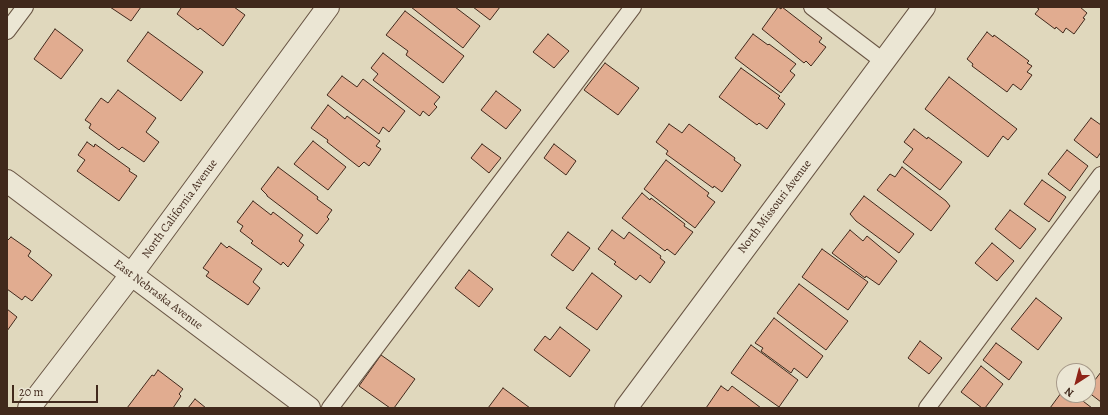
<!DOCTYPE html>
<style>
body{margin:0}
#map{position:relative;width:1108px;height:415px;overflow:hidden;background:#e0d8bd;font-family:Alegreya,serif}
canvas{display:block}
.frame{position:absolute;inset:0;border:8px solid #41291c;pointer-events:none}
.north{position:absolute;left:1056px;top:363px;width:40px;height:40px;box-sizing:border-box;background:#ebe6d4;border:1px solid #a79a8a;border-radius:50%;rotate:216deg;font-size:11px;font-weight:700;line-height:16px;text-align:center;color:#41291c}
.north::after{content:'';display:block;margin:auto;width:14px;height:18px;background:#8f2418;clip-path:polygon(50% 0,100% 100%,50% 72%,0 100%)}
.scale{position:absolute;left:12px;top:385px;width:86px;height:18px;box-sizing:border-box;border:2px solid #41291c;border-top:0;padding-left:5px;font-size:12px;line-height:14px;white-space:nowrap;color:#41291c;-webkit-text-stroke:3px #ebe6d4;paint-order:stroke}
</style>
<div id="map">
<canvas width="1108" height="415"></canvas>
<div class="frame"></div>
<div class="north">N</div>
<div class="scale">20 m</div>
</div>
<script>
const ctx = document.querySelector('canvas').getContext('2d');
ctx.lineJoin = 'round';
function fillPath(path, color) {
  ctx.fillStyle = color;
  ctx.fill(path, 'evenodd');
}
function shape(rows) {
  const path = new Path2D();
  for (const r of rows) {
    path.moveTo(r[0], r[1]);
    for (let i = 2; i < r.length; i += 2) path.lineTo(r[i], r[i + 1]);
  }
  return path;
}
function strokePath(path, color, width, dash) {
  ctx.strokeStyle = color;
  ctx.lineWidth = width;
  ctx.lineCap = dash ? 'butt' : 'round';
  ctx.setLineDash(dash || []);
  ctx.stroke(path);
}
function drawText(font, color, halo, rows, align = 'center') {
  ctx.font = font + ' Alegreya,serif';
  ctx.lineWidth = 3;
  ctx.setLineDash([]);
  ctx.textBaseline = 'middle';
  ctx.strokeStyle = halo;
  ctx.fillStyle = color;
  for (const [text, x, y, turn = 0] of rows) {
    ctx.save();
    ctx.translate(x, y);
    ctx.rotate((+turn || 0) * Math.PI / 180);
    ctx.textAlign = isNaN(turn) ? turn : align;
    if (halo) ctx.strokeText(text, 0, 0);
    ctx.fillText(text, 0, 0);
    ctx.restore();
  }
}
const building = shape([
 [110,7,141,7,131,21,110,7],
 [179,7,234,7,245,15,223,46,200,28,198,30,177,14,181,8,179,7],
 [411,7,455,7,480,26,463,48,411,7],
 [473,7,500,7,490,20,473,7],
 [778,7,781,9,782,7,822,38,819,42,826,47,811,66,806,61,804,63,762,29,778,7],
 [1036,7,1080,7,1087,13,1083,18,1085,19,1074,34,1066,28,1063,33,1056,27,1055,29,1035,14,1039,9,1036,7],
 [405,11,464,56,443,83,406,55,408,51,386,35,405,11],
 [55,29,83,50,61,79,34,59,55,29],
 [148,32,203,72,181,101,127,61,148,32],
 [987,32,993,37,994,35,1029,61,1027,63,1032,66,1027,72,1032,75,1021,90,1013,84,1007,92,972,66,973,64,967,59,987,32],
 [548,34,569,51,554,68,533,52,548,34],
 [753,34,768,45,769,44,796,64,790,71,795,75,781,93,735,58,753,34],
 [383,53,440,97,434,104,437,107,429,116,423,111,420,116,373,80,378,74,371,68,383,53],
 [605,63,639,88,618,115,584,90,605,63],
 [741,68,780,96,778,98,785,104,767,129,759,123,757,125,719,97,741,68],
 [342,76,357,87,363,79,405,111,389,132,383,127,379,134,327,95,342,76],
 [949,77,1017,129,1008,140,1003,136,988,157,925,109,949,77],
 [118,90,156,118,146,132,159,142,144,162,122,147,119,150,89,128,91,124,85,120,101,98,108,103,118,90],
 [496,91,521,110,506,129,481,110,496,91],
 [328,105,345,119,347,116,380,141,376,146,381,149,369,166,364,162,359,167,327,142,328,140,311,128,328,105],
 [1091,118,1101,125,1101,152,1097,158,1074,140,1091,118],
 [669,124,682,133,689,124,735,158,734,160,741,165,722,192,714,186,713,188,666,154,668,151,656,142,669,124],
 [914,129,927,139,928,137,962,162,940,190,903,162,913,149,904,142,914,129],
 [313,141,346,167,328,190,294,164,313,141],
 [87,142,94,147,95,144,130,169,129,171,137,176,119,201,77,171,85,160,78,155,87,142],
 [482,144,501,158,489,173,471,158,482,144],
 [554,144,576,161,566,175,544,158,554,144],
 [1067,150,1088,166,1070,191,1048,174,1067,150],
 [666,160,709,193,707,196,715,202,695,228,644,189,666,160],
 [278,167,318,197,317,199,332,210,327,217,329,219,317,234,267,196,267,195,261,189,278,167],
 [902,167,946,201,950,206,931,231,877,190,890,174,895,177,902,167],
 [1042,180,1066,197,1049,222,1024,204,1042,180],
 [642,193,650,200,651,198,685,224,684,226,693,232,675,255,667,249,665,251,622,218,642,193],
 [864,196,914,234,899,253,856,221,850,214,864,196],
 [253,201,271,215,273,212,303,235,299,241,304,245,288,267,283,262,281,265,251,243,253,241,240,231,243,226,237,222,253,201],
 [1010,210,1036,229,1020,249,995,229,1010,210],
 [612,230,624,239,629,232,661,256,660,258,665,262,650,283,640,275,636,280,614,264,616,262,598,249,612,230],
 [850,230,863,241,867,236,897,261,879,285,866,276,865,278,832,253,850,230],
 [568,232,590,248,573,271,551,255,568,232],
 [11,237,31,251,28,256,52,275,32,301,25,296,22,300,7,289,7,241,11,237],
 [221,243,227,248,229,246,262,269,253,282,260,288,248,305,206,276,209,272,203,268,221,243],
 [992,243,1014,261,997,281,975,263,992,243],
 [822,249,868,282,848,310,802,277,822,249],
 [469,270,493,289,479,307,455,288,469,270],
 [592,273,622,296,597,330,566,308,592,273],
 [799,284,848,321,826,350,777,313,799,284],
 [1036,298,1062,318,1038,350,1011,329,1036,298],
 [7,309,17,317,7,331,7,309],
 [774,318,823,356,807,378,794,368,791,373,761,351,763,348,755,343,774,318],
 [560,327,590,350,570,377,534,350,545,336,550,340,560,327],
 [920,341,942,358,929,374,908,358,920,341],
 [996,343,1022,362,1009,380,983,360,996,343],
 [751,345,798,380,779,407,731,373,751,345],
 [381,355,415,379,394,408,390,408,359,386,381,355],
 [981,366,1003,384,985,408,982,408,961,392,981,366],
 [158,370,183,389,179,394,181,396,173,408,127,408,152,375,154,376,158,370],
 [1101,372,1101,402,1088,392,1088,389,1101,372],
 [721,386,728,391,732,386,761,408,706,408,721,386],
 [503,388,530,408,488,408,503,388],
 [1064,389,1064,395,1075,395,1092,408,1050,408,1064,389],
 [195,399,206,408,188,408,195,399]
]);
fillPath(building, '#e1ac90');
strokePath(building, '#41291c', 1);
const service = shape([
 [812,7,883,61],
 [7,31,25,7],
 [330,408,633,7],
 [927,408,1101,175]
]);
const minor = shape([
 [29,408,131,275,328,7],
 [626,408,924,7]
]);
const tertiary = shape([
 [7,181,309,408]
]);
strokePath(service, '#695544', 18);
strokePath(minor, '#695544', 24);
strokePath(tertiary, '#695544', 24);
strokePath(service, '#ebe6d4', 16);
strokePath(minor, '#ebe6d4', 22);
strokePath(tertiary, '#ebe6d4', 22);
drawText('12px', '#41291c', '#ebe6d4', [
 ["North Missouri Avenue",775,207,-53],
 ["North California Avenue",180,209,-54],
 ["East Nebraska Avenue",158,295,37]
]);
</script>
